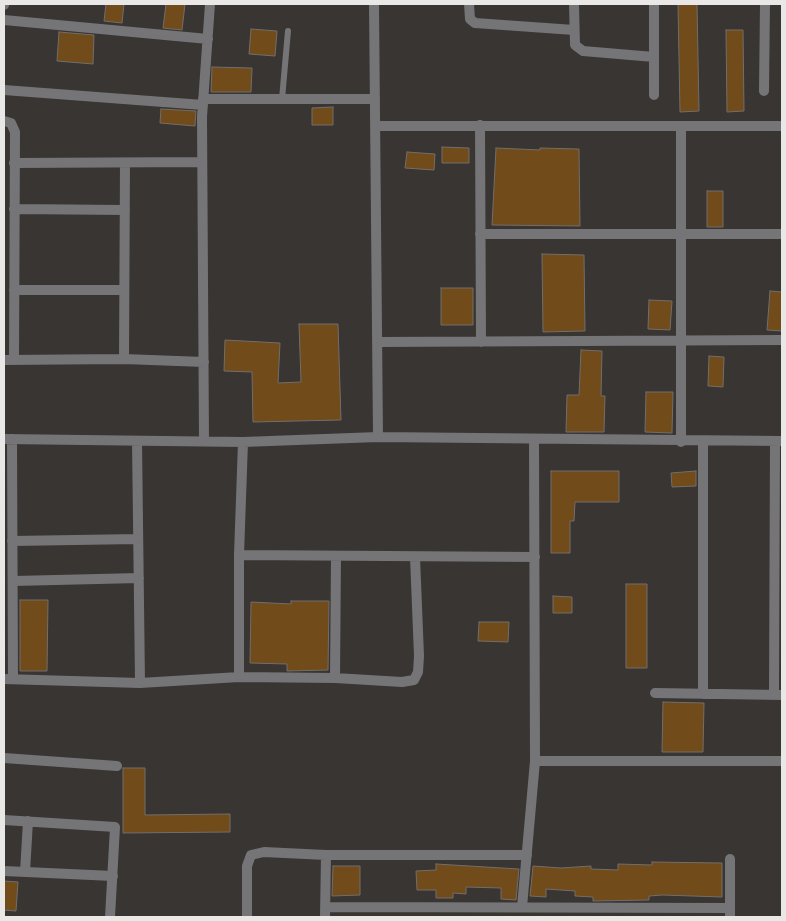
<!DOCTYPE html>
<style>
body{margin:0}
#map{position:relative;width:786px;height:921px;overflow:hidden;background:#383532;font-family:Inter,sans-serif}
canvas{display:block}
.frame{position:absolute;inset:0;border:5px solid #eae8e6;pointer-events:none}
</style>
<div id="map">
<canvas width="786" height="921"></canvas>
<div class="frame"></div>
</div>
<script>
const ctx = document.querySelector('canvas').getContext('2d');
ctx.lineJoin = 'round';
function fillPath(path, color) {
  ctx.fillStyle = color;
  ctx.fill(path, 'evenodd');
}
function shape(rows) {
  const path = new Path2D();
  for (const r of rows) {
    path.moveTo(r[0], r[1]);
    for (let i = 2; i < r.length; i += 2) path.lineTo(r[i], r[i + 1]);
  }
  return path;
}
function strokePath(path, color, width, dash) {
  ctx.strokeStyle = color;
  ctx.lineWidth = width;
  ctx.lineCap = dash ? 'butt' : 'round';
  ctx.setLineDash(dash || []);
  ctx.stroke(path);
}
const building = shape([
 [106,4,124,4,122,23,104,21,106,4],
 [166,4,185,4,182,30,163,28,166,4],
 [678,4,697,4,699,111,680,112,678,4],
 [251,29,277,31,275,56,249,54,251,29],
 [726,30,743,30,744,111,727,112,726,30],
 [59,32,94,35,93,64,57,61,59,32],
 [212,67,252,68,251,92,211,92,212,67],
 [333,107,333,125,312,125,312,108,333,107],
 [161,109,196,111,195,126,160,123,161,109],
 [442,147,469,148,469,163,442,163,442,147],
 [496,148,540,150,540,148,579,149,580,226,492,225,496,148],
 [407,152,435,154,434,170,405,168,407,152],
 [707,191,723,191,723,227,707,227,707,191],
 [542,254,584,255,585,331,543,332,542,254],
 [441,288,473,288,473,325,441,325,441,288],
 [770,291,782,292,782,331,767,330,770,291],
 [649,300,672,301,670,330,648,329,649,300],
 [299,324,338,324,341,420,253,422,252,372,224,371,225,340,280,343,278,383,301,382,299,324],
 [581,350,602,351,601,396,605,396,604,432,566,432,567,395,579,395,581,350],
 [709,356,724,357,723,387,708,386,709,356],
 [646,392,673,392,672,433,645,432,646,392],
 [551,471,619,471,619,502,575,502,574,521,570,521,570,553,551,553,551,471],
 [696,471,696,486,672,487,671,473,696,471],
 [626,584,647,584,647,668,626,668,626,584],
 [553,596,572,597,572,613,553,613,553,596],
 [20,600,48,600,47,671,20,671,20,600],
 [291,601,329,601,328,670,287,671,287,664,250,663,251,602,291,604,291,601],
 [479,622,509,622,508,642,478,641,479,622],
 [663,702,704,703,703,752,662,752,663,702],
 [123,768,145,768,145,815,230,814,230,832,123,833,123,768],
 [652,862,722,863,722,897,662,895,649,896,649,900,593,901,593,897,575,896,575,891,546,889,546,897,530,896,533,866,561,868,591,866,591,869,618,870,618,864,652,865,652,862],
 [436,864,519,869,516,900,501,899,501,888,466,887,466,894,453,893,453,898,436,898,436,890,417,890,416,871,436,870,436,864],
 [333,866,360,866,360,895,332,896,333,866],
 [4,881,18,882,16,911,4,910,4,881]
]);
fillPath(building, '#714b1a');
strokePath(building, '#726e6b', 1);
strokePath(shape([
 [282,99,288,31]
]), '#757577', 6);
strokePath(shape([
 [374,4,378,437],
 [469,4,470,19,475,23,574,30],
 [574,4,575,45,583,51,654,57],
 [4,5,4,4],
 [4,20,208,39],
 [4,90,203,105],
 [764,91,765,4],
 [654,95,654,4],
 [203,99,375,99],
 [4,121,11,123,15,132,14,360],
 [480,125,481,342],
 [376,126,782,126],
 [14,163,201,162],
 [14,209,125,210],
 [480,234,782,234],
 [14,290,123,290],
 [378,342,782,340],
 [124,359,125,163],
 [4,360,124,359,204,362],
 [4,439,243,442,378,437,782,441],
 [12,439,13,679],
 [137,441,140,683],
 [204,441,202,117,210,4],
 [681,442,681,127],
 [703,442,703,694],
 [12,541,138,539],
 [239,555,535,557],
 [14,581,139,578],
 [239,677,239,555,243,442],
 [335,678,336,556],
 [4,679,140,683,239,677,335,678,402,682,414,680,418,672,419,656,415,557],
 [655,693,782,695],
 [774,695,775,441],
 [4,758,117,766],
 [535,761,782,761],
 [4,820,115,827,110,917],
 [4,871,113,876],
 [25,872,28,821],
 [325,907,730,908],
 [522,907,535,761,534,439],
 [247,917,247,866,251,855,264,852,326,855,527,855],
 [325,917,326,855],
 [730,917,730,859]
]), '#757577', 10);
</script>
